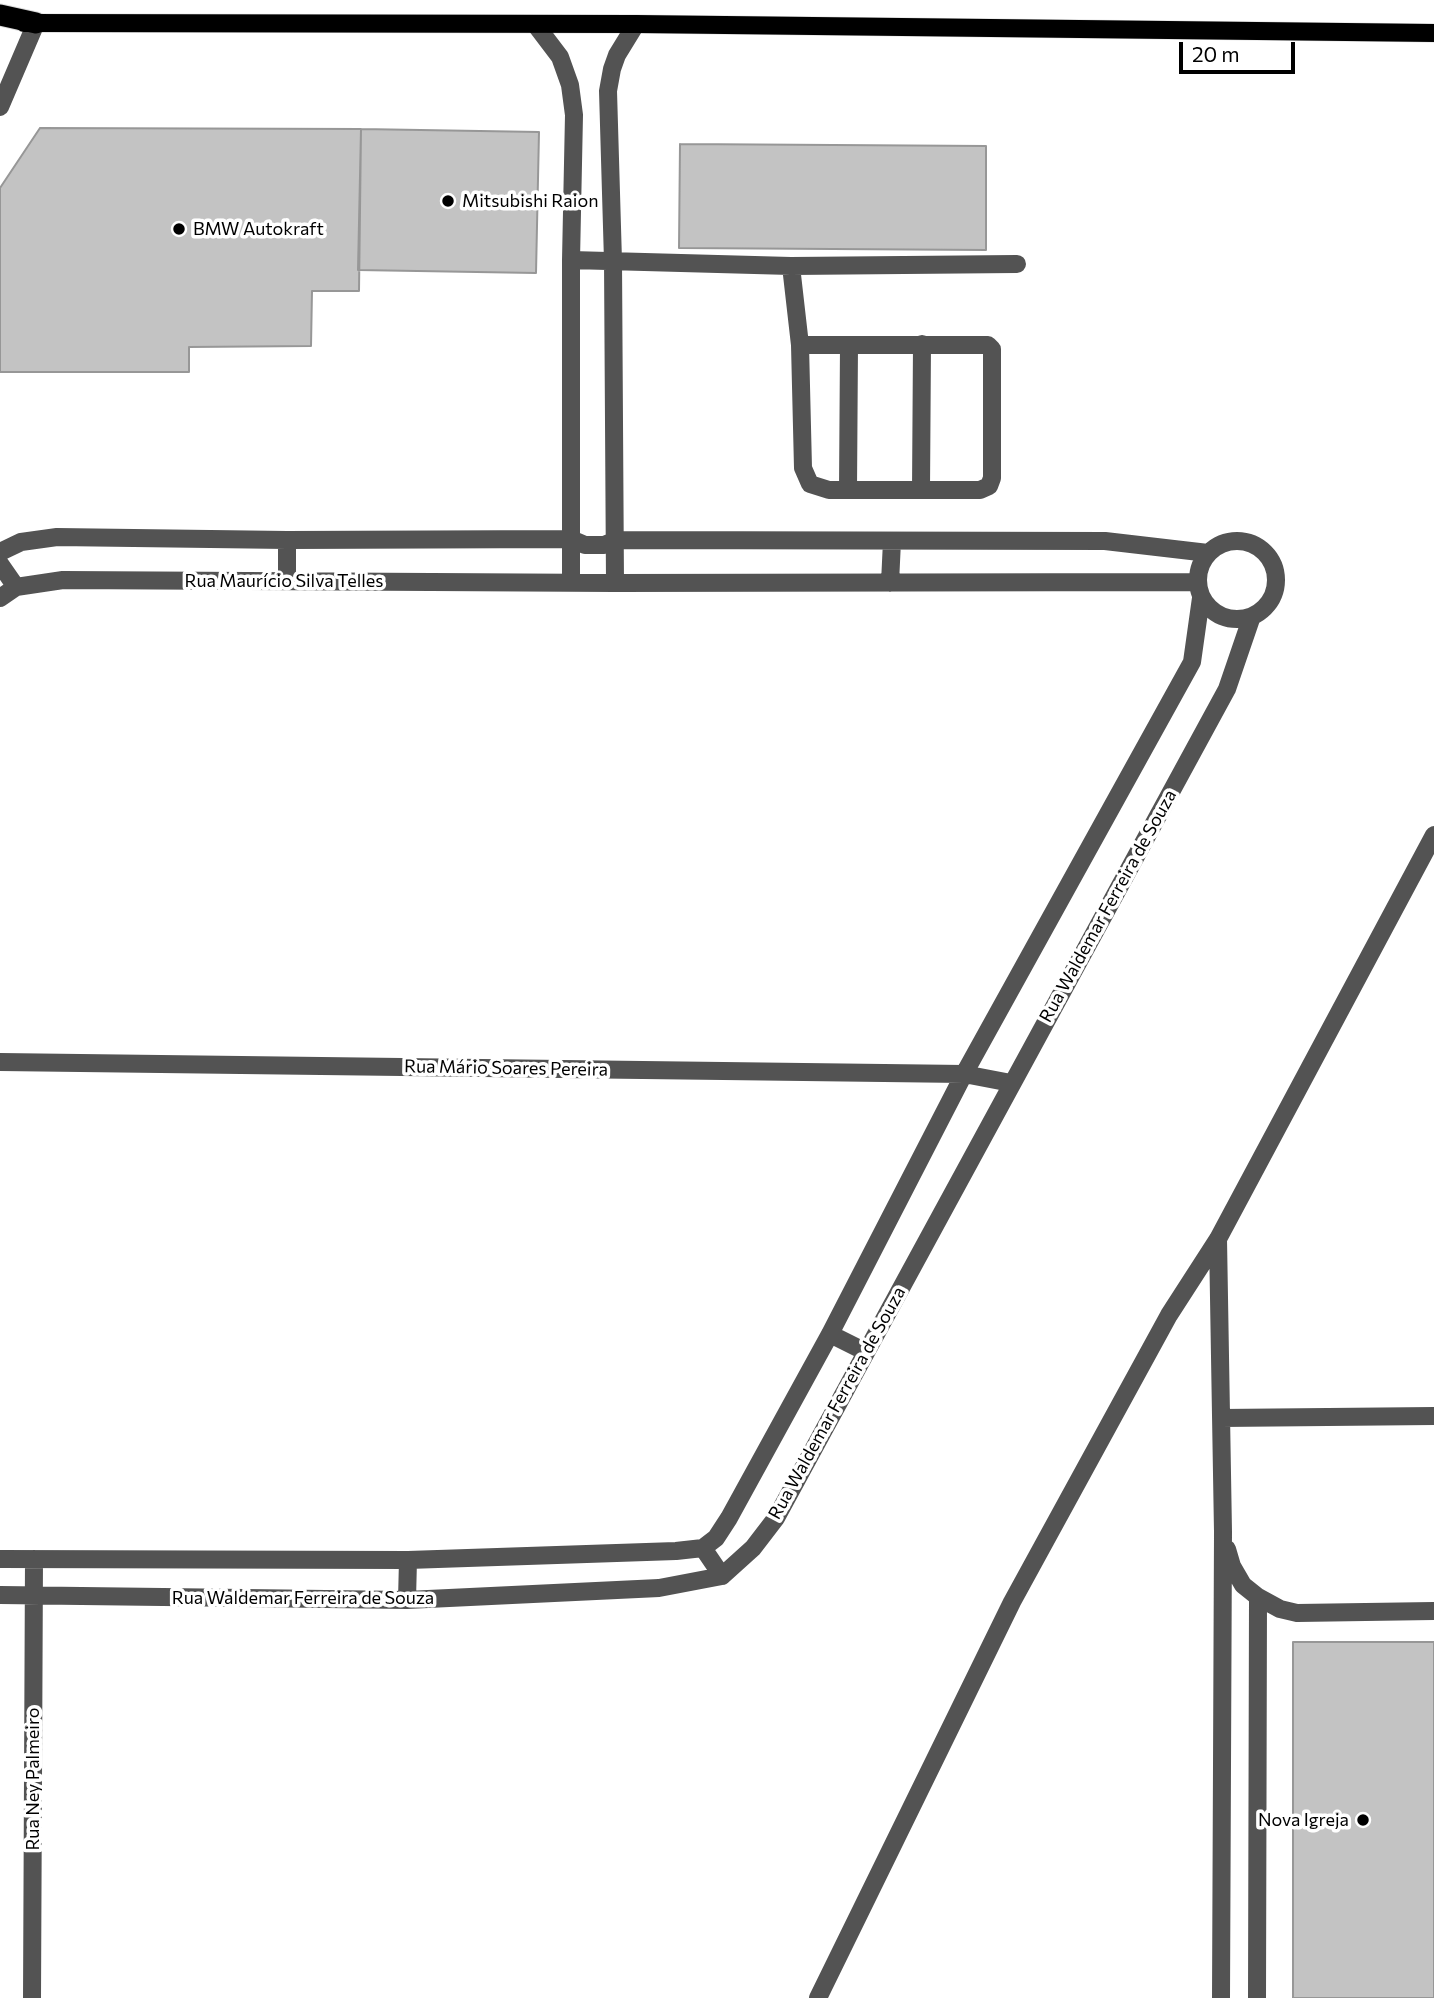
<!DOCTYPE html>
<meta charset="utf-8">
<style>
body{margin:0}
#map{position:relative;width:1434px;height:1998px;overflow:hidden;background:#fff;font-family:Commissioner,sans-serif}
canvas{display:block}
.scale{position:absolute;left:1179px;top:42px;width:116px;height:32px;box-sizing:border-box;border:4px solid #000;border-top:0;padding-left:9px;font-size:21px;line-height:24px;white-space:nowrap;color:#000;-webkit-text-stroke:5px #fff;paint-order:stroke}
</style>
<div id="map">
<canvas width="1434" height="1998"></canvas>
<div class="scale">20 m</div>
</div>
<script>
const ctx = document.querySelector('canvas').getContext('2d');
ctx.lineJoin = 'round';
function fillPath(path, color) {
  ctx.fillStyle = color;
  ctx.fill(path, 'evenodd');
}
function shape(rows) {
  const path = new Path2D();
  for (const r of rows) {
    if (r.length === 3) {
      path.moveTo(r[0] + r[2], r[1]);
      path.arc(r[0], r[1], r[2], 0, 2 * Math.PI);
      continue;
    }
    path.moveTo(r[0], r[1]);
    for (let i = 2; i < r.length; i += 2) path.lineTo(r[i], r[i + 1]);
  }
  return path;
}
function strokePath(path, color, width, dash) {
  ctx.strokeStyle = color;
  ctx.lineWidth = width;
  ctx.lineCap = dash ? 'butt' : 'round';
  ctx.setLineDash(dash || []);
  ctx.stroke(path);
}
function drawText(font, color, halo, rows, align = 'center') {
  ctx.font = font + ' Commissioner,sans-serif';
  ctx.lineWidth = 7;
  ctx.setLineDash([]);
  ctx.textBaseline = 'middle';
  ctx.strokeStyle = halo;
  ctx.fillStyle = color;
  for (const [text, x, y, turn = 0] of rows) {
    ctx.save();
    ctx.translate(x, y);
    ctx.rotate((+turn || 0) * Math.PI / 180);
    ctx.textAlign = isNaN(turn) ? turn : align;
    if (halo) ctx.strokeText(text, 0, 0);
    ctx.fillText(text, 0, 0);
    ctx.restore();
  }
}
const building = shape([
 [40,128,361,129,359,291,312,291,311,346,189,347,189,372,0,372,0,188,40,128],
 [361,129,539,132,536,273,358,270,361,129],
 [680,144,986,146,986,250,679,248,680,144],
 [1293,1642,1434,1642,1434,1998,1293,1998,1293,1642]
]);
fillPath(building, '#c3c3c3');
strokePath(building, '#979797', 2);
const major = shape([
 [24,23,636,24,1434,33]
]);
const highway = shape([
 [0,15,36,23]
]);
strokePath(major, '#dbdbdb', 19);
strokePath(highway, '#dbdbdb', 23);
strokePath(shape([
 [535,24,560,57,570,85,574,115,571,260,571,583],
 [0,107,36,23],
 [571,260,791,266,1017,264],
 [791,266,800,345,803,468,810,484,829,490,980,490,989,486,992,478,992,349,988,345,800,345],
 [848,490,849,345],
 [921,490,922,344],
 [1237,580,39],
 [0,552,21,542,57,537,287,540,571,539,585,545,604,545,616,540,1105,541,1208,553],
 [0,564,16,587],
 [287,580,287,540],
 [615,583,613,261,608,91,612,69,617,55,636,24],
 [890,583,892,541],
 [0,598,16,587,63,580,615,583,1197,582],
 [0,1062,964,1074,1011,1083],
 [1218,1239,1223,1532,1221,1998],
 [830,1334,866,1352],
 [1221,1418,1434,1416],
 [703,1548,722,1576],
 [1227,1549,1232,1566,1243,1585,1258,1597,1280,1609,1297,1613,1434,1611],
 [0,1559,408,1560,676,1551,703,1548,716,1538,729,1518,830,1334,964,1074,1192,662,1201,598],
 [0,1595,407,1600,659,1588,722,1576,753,1548,776,1518,1227,689,1252,616],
 [407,1600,408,1560],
 [32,1998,34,1559],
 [818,1998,1012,1602,1169,1315,1218,1239,1434,835],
 [1257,1998,1258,1597]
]), '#535353', 18);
strokePath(major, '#000', 18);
strokePath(highway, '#000', 21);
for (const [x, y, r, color] of [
 [448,201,7,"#000"],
 [179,229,7,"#000"],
 [1363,1820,7,"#000"]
]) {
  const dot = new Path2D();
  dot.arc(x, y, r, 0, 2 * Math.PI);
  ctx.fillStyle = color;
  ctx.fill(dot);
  strokePath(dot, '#fff', 2.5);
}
drawText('18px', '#000', '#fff', [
 ["Mitsubishi Raion",462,201],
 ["BMW Autokraft",193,229],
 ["Nova Igreja",1349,1820,"right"]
], 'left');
drawText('18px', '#000', '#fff', [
 ["Rua Maurício Silva Telles",284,581],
 ["Rua Waldemar Ferreira de Souza",1108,906,-61],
 ["Rua Mário Soares Pereira",506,1068,1],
 ["Rua Waldemar Ferreira de Souza",837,1403,-61],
 ["Rua Waldemar Ferreira de Souza",303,1598],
 ["Rua Ney Palmeiro",33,1779,-90]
]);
</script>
